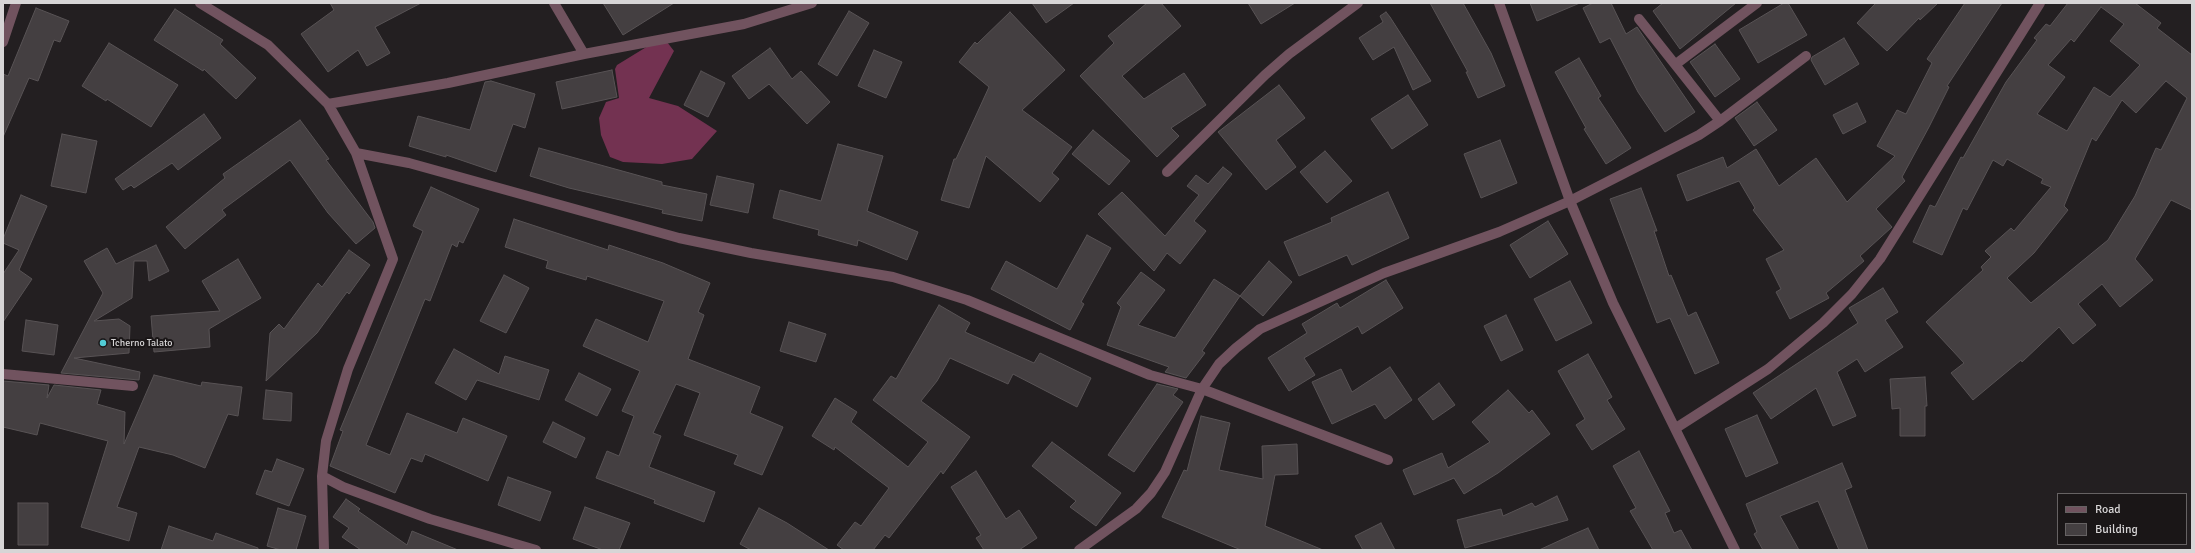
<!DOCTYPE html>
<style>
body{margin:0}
#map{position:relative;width:2195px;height:553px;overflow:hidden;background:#231f21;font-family:Signika,sans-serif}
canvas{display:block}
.frame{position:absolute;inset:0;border:4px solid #d7d5d6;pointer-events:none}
.legend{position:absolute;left:2057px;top:493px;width:130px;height:52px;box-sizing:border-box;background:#1a1617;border:1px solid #666263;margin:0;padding:5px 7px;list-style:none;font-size:12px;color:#d7d5d6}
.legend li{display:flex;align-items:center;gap:8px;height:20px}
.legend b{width:20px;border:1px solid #666263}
</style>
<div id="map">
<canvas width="2195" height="553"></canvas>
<div class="frame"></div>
<ul class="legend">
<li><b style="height:5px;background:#71535f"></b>Road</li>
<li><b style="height:11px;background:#443f41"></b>Building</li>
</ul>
</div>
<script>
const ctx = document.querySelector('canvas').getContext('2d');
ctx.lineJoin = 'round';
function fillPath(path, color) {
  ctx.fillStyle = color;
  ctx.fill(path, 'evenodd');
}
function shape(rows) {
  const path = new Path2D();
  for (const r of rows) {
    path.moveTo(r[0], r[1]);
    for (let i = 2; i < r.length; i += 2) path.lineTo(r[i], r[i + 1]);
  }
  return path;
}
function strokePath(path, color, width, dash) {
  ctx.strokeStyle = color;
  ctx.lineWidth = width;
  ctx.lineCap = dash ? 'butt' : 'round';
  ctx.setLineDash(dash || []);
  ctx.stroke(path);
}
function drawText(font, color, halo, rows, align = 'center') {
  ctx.font = font + ' Signika,sans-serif';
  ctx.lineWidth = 4;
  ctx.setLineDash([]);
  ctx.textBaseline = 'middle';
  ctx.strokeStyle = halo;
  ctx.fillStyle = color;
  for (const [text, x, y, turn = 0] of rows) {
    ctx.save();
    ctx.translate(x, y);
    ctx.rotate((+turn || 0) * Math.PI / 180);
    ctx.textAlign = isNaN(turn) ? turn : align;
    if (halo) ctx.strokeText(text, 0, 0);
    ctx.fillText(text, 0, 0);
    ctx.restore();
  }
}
fillPath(shape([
 [667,42,674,51,649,98,678,106,717,131,692,159,662,164,623,162,610,157,601,135,599,118,606,102,619,98,615,69,617,65,648,46]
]), '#733251');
const building = shape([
 [330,3,421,3,375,27,390,53,367,66,358,50,328,72,301,34,334,10,330,3],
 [603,3,674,3,623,35,603,3],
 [1032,3,1074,3,1046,23,1032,3],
 [1147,3,1161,3,1181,26,1122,76,1144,99,1184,73,1206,105,1171,128,1179,136,1157,157,1080,76,1114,43,1108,36,1147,3],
 [1248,3,1295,3,1261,24,1248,3],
 [1430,3,1463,3,1491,53,1505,86,1478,98,1466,72,1468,72,1430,3],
 [1530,3,1580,3,1537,21,1530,3],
 [1593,3,1611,3,1626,34,1637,27,1695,112,1665,132,1638,92,1610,38,1600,43,1583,8,1593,3],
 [1663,3,1736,3,1680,49,1653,11,1663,3],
 [1784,3,1788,3,1807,35,1758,63,1739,30,1784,3],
 [1876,3,1938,3,1920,20,1919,18,1887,51,1857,23,1876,3],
 [1965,3,2002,3,1947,86,1949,87,1929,127,1902,177,1905,181,1876,209,1892,227,1860,256,1864,261,1826,293,1829,298,1790,319,1776,292,1781,289,1766,259,1784,250,1753,210,1755,208,1739,181,1687,201,1677,175,1723,157,1727,168,1756,149,1779,186,1816,158,1847,202,1895,156,1877,146,1897,110,1906,114,1932,63,1927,59,1965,3],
 [2068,3,2135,3,2161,23,2157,28,2192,55,2192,210,2171,200,2135,259,2153,280,2120,307,2102,284,2078,304,2096,325,2073,344,2059,327,2022,362,2021,360,1973,400,1951,373,1964,363,1926,322,1983,270,1981,267,1991,257,1985,251,2011,228,2014,231,2051,187,2041,183,2043,179,2007,159,2003,166,1993,160,1967,210,1963,208,1942,255,1913,242,1930,205,1935,207,1961,157,1963,158,2006,82,2037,40,2034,38,2046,24,2050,26,2068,3],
 [2101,7,2124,24,2110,41,2140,65,2110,97,2094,87,2067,131,2037,114,2065,77,2048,65,2071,39,2074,42,2101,7],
 [2166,81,2187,98,2161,150,2156,148,2135,196,2108,240,2031,303,2007,278,2034,253,2068,210,2064,206,2092,138,2096,141,2122,100,2136,113,2166,81],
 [36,8,69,21,60,42,54,40,38,81,29,78,3,137,3,74,8,76,36,8],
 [175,9,223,40,220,44,256,78,236,99,204,69,203,71,154,40,175,9],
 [849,11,869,23,837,76,818,64,849,11],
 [1010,12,1065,70,1022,110,1072,147,1052,173,1059,179,1040,202,986,156,969,208,941,200,954,159,956,159,989,87,959,62,975,42,977,44,1010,12],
 [1386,12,1390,17,1431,81,1413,90,1394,47,1373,60,1359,38,1383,22,1380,16,1386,12],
 [1844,38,1859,64,1825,85,1811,60,1812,57,1844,38],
 [109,43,178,85,151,127,107,99,106,101,82,86,109,43],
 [1715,44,1740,79,1715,97,1690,62,1715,44],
 [770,48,792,79,801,71,830,102,807,124,769,84,749,99,732,76,770,48],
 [874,50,902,62,886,98,858,86,874,50],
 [1579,58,1601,96,1598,98,1631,148,1606,164,1584,129,1586,128,1555,72,1579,58],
 [612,70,617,97,562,109,556,82,612,70],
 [701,71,725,83,708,117,684,105,701,71],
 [491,81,535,94,525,128,513,124,496,172,446,155,446,157,409,146,418,116,470,130,485,82,491,81],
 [1279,85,1305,118,1276,140,1296,167,1266,190,1218,132,1279,85],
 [1408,95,1428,125,1392,149,1371,119,1408,95],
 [1757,102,1777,130,1754,146,1735,118,1757,102],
 [1857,103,1866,122,1843,134,1833,115,1857,103],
 [204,114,221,138,178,170,172,163,134,188,131,185,123,190,115,179,204,114],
 [300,120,329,159,326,160,373,222,375,228,356,244,328,213,290,160,222,210,226,215,185,249,166,227,225,178,223,174,300,120],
 [1093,130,1130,161,1109,185,1072,154,1093,130],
 [62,134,97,141,86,193,51,186,62,134],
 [1500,140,1517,183,1481,198,1464,154,1500,140],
 [838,144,883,156,867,211,918,232,907,260,858,240,857,246,818,235,819,230,773,218,780,190,821,201,838,144],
 [539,148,662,182,662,185,707,194,702,221,662,213,663,210,569,188,530,176,539,148],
 [1325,151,1352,181,1327,203,1300,172,1325,151],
 [1223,167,1232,174,1194,221,1206,231,1180,264,1167,253,1154,271,1098,214,1122,192,1165,236,1199,195,1187,186,1196,175,1208,184,1223,167],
 [717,176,754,184,748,213,710,205,717,176],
 [431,187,479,209,463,243,459,241,457,247,452,244,430,301,425,299,366,445,390,455,407,413,457,433,463,418,507,436,488,481,425,454,422,462,411,458,395,493,330,466,343,431,340,430,423,231,413,226,431,187],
 [1641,188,1657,231,1654,231,1669,276,1671,275,1688,316,1696,312,1719,363,1695,374,1670,318,1657,323,1610,199,1641,188],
 [1388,192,1409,238,1352,265,1347,255,1299,276,1284,242,1332,222,1331,218,1388,192],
 [21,195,47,206,19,270,32,279,3,322,3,274,19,250,3,243,3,239,21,195],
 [514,219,608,250,609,245,663,263,710,283,698,312,704,315,688,359,760,387,750,413,783,427,762,475,734,464,738,455,684,435,700,393,676,384,653,433,661,436,649,467,715,492,704,522,654,503,655,500,596,478,607,451,619,456,634,416,622,411,640,371,583,346,596,319,648,342,664,301,587,276,586,280,546,268,548,261,505,247,514,219],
 [1548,221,1568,254,1530,278,1510,245,1548,221],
 [1087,235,1111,248,1081,302,1084,304,1070,330,991,289,1006,261,1057,289,1087,235],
 [156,245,169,271,149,281,147,261,134,261,132,298,94,321,119,319,130,326,129,353,74,358,140,372,139,380,61,373,103,293,84,261,107,248,116,264,156,245],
 [349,250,370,265,349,294,347,292,317,333,266,381,270,333,279,324,284,329,318,283,322,287,349,250],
 [238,259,261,298,209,329,210,347,154,352,151,316,220,311,202,281,238,259],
 [1269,261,1292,282,1263,316,1240,296,1202,351,1205,353,1186,378,1165,372,1169,367,1107,345,1121,307,1117,303,1141,272,1165,290,1138,325,1175,338,1214,279,1240,296,1269,261],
 [504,275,529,288,506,333,480,321,504,275],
 [1386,280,1403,308,1362,334,1358,326,1304,358,1315,375,1289,391,1268,358,1307,333,1302,324,1337,303,1340,308,1386,280],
 [1570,281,1592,323,1556,341,1534,299,1570,281],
 [1883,288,1898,312,1885,320,1903,347,1865,372,1857,359,1837,372,1856,416,1833,426,1816,388,1771,419,1753,393,1858,323,1849,308,1883,288],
 [939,305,970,323,965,332,1034,363,1040,353,1091,378,1077,407,1013,374,1008,384,950,358,937,381,921,401,970,437,943,474,941,471,889,538,885,535,873,550,844,550,837,545,855,522,861,526,889,488,835,447,834,450,812,436,835,398,857,412,851,422,908,467,928,442,873,400,891,376,896,379,939,305],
 [1506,315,1523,350,1501,361,1484,326,1506,315],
 [26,320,58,325,54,355,22,351,26,320],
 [789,322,826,334,816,362,780,351,789,322],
 [454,349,499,374,505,356,549,370,539,400,477,380,466,400,435,383,454,349],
 [1588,354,1612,397,1607,400,1625,429,1592,450,1576,425,1585,419,1558,371,1588,354],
 [1390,367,1412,400,1385,419,1375,404,1332,424,1312,382,1341,369,1352,392,1390,367],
 [579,373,611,389,597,416,565,400,579,373],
 [154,375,201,386,202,382,242,387,238,416,228,414,205,468,173,455,139,447,117,507,137,513,129,541,81,527,108,441,40,423,37,435,3,427,3,381,49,385,47,398,54,385,101,390,97,404,125,412,124,444,154,375],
 [1925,377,1927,406,1925,406,1925,436,1900,436,1900,408,1892,409,1890,379,1925,377],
 [1439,383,1455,405,1433,420,1418,399,1439,383],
 [1157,384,1178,389,1173,395,1183,402,1134,472,1108,455,1157,384],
 [266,390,292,393,291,421,263,419,266,390],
 [1508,390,1529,413,1532,410,1550,434,1498,473,1464,494,1454,478,1414,495,1403,470,1442,453,1448,468,1490,442,1472,422,1508,390],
 [1757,415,1778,463,1746,477,1725,429,1757,415],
 [1201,416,1230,423,1219,470,1263,479,1262,446,1297,444,1298,474,1275,475,1265,526,1323,550,1241,550,1162,517,1184,470,1187,471,1201,416],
 [553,422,585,438,576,458,543,442,553,422],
 [1052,442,1121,493,1096,526,1070,507,1076,501,1032,466,1052,442],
 [1639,451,1670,511,1665,513,1674,533,1681,530,1692,550,1653,550,1630,511,1636,508,1613,466,1639,451],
 [277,459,304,469,289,506,256,494,265,470,272,472,277,459],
 [1842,463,1852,487,1845,490,1868,550,1839,550,1818,501,1780,516,1799,550,1763,550,1754,534,1757,532,1746,504,1842,463],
 [976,471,1006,519,1019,510,1037,538,1019,550,984,550,976,538,981,535,951,487,976,471],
 [508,477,551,492,540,521,498,505,508,477],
 [1557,496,1568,520,1465,548,1457,520,1501,509,1503,516,1532,503,1535,507,1557,496],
 [346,499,360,509,358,511,407,545,412,531,458,550,361,550,342,537,349,528,333,517,346,499],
 [18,503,48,503,48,545,18,545,18,503],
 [585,507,630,523,619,550,603,550,573,539,585,507],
 [278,508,306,516,296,550,281,550,267,546,278,508],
 [759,508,787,523,829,550,751,550,740,544,759,508],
 [1381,523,1395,550,1363,550,1355,536,1381,523],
 [169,526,213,541,216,533,258,548,258,550,161,550,169,526],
 [1588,528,1599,550,1539,550,1574,534,1588,528]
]);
fillPath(building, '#443f41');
strokePath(building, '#585355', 1);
strokePath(shape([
 [200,3,268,45,328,104,448,83,584,54,744,24,812,3],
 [554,3,584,54],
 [1639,19,1720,121],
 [3,42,16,3],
 [1676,64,1757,3],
 [328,104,356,153,409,163,679,238,751,253,893,277,929,288,967,300,1150,375,1202,389,1388,460],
 [1167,172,1265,75,1289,54,1358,3],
 [3,374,133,386],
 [1676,428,1768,369,1823,323,1852,294,1880,259,2040,3],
 [322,476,343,487,430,519,536,550],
 [324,550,322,476,326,441,348,369,393,259,356,153],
 [1079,550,1136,509,1151,493,1165,472,1202,389,1219,364,1236,348,1260,329,1384,273,1499,232,1570,201,1699,135,1720,121,1806,56]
]), '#71535f', 10);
strokePath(shape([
 [1499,3,1570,201,1613,303,1735,550]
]), '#71535f', 10);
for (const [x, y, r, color] of [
 [103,343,4,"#52ccd6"]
]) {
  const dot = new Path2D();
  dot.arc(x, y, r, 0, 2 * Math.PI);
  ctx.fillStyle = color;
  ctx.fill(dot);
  strokePath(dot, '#1a1617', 1.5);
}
drawText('10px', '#d7d5d6', '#1a1617', [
 ["Tcherno Talato",111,343]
], 'left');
</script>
